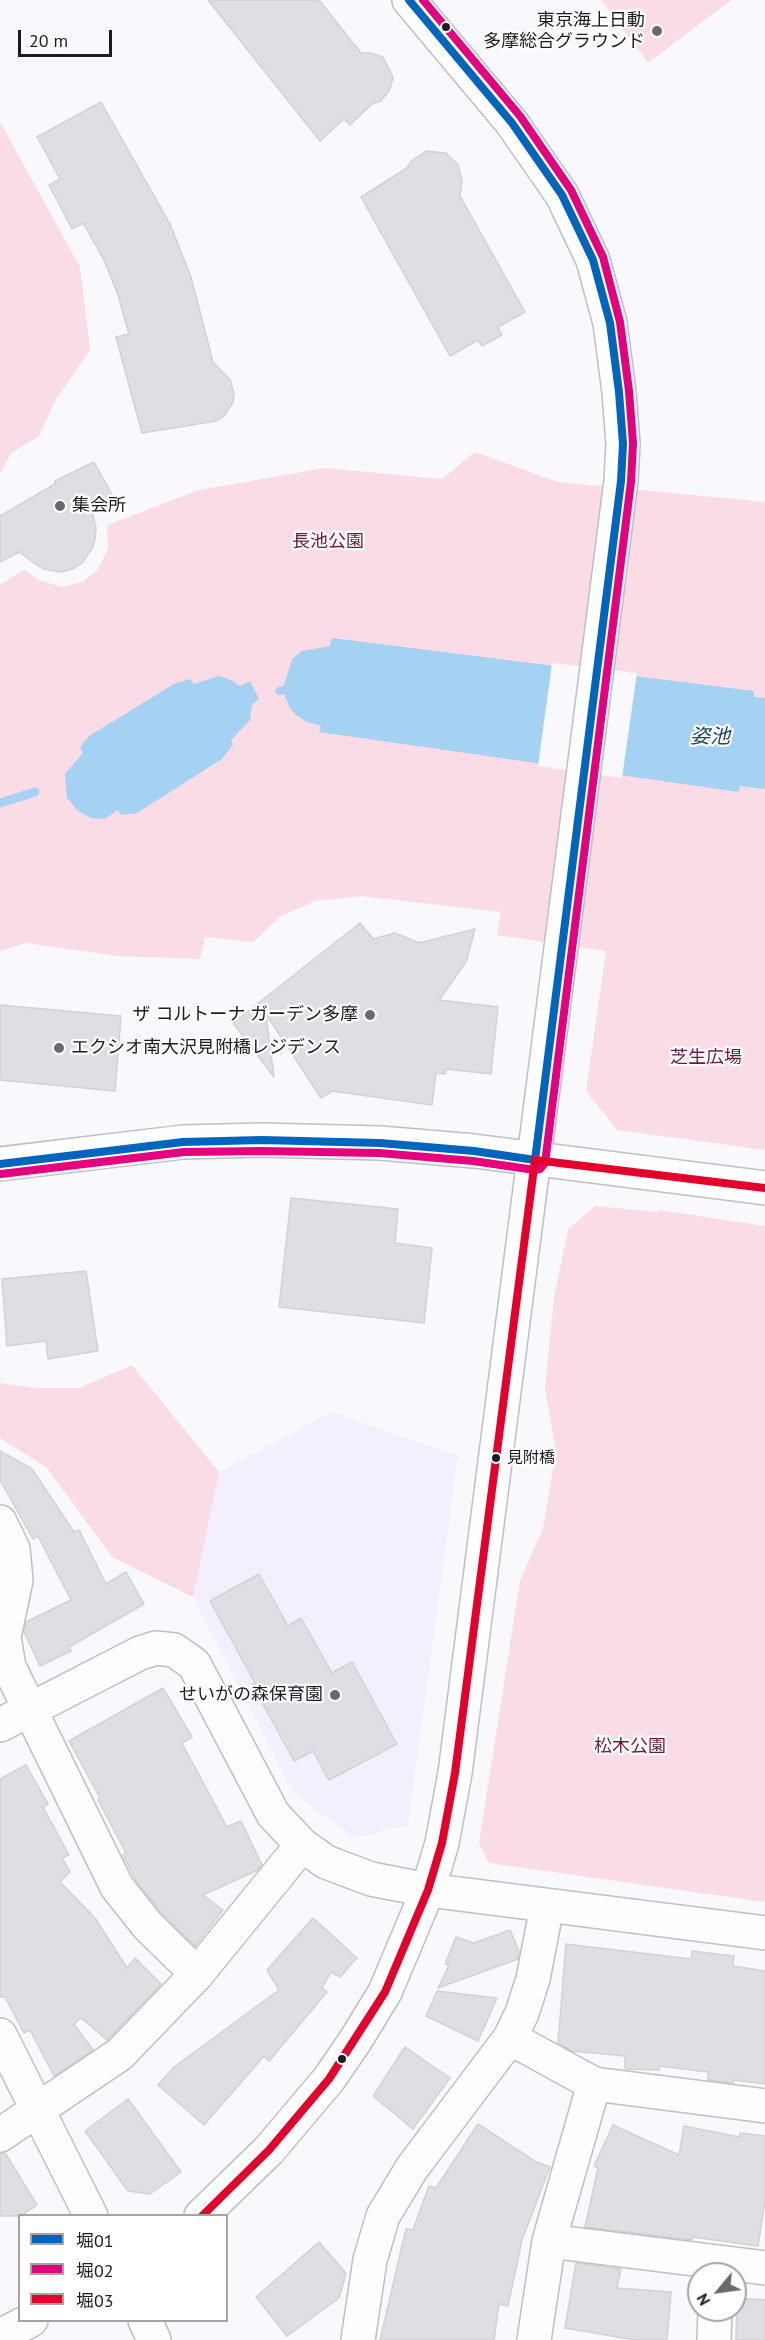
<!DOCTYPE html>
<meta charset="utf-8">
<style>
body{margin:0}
#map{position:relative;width:765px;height:2340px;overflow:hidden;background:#f9f8fc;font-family:"PT Sans","Noto Sans JP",sans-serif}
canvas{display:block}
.legend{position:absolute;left:18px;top:2214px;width:210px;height:108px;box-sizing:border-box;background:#fff;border:2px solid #a4a4a6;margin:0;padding:8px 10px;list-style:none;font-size:18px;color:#1c1b20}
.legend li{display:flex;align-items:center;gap:12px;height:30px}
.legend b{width:30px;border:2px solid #a4a4a6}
.north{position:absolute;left:687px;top:2262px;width:60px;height:60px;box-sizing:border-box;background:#fff;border:2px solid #a4a4a6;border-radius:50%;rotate:241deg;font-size:16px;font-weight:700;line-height:24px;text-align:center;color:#1c1b20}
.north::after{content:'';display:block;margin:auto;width:21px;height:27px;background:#69686d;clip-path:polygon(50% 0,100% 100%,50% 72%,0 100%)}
.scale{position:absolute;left:18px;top:30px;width:94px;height:27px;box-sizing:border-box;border:3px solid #1c1b20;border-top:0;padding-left:8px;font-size:18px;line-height:21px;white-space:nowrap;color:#1c1b20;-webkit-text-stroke:4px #fff;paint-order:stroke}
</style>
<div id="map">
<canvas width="765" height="2340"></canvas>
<ul class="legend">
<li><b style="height:8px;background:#0065bd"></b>堀01</li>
<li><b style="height:8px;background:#e5007d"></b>堀02</li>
<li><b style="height:8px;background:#e4002b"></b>堀03</li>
</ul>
<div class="north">N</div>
<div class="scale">20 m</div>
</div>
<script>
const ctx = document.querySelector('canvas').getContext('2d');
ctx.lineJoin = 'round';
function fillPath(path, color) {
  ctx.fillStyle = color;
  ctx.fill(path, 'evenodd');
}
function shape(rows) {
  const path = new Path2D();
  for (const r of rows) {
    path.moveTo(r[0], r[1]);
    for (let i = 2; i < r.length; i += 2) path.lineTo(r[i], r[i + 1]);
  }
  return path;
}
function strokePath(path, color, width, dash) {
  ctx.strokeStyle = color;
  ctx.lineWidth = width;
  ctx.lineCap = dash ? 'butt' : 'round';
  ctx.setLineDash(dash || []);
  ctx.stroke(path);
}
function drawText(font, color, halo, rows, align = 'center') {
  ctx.font = font + ' "PT Sans","Noto Sans JP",sans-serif';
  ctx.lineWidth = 4.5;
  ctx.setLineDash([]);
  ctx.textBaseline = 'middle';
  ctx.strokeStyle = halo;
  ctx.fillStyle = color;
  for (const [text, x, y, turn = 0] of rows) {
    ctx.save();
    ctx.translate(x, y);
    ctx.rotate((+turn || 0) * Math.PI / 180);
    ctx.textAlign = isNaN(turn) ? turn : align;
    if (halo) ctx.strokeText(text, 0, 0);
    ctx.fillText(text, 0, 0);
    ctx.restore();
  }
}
fillPath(shape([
 [332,1412,458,1456,408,1825,355,1838,294,1794,193,1597,219,1472]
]), '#f3effd');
fillPath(shape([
 [601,0,731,0,648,63],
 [0,122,80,267,90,350,56,399,39,436,11,453,0,474],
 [475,452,558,482,765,502,765,1150,617,1130,586,1091,606,951,497,935,501,912,361,896,315,901,281,916,253,942,205,937,200,959,118,956,26,943,0,951,0,584,25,570,38,580,62,587,83,582,99,568,108,548,107,525,199,490,325,468,442,479],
 [595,1206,658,1212,659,1210,765,1226,765,1902,489,1863,479,1843,520,1581,543,1528,556,1452,545,1388,554,1298,568,1229],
 [132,1365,219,1472,193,1597,112,1557,47,1468,0,1438,0,1383,35,1388,80,1388]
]), '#fadce6');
fillPath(shape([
 [332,638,754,691,754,697,765,698,765,789,740,786,739,792,319,732,321,726,307,722,296,715,290,708,285,697,284,685,292,659,302,651,330,646],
 [219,676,231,680,240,686,250,681,259,699,252,705,250,720,231,740,233,745,222,759,137,813,121,815,118,810,105,819,91,818,78,811,67,798,65,774,83,753,80,747,89,736,174,684,190,679,194,684]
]), '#a5d2f3');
fillPath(shape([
 [552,663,637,673,622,778,538,766]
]), '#f9f8fc');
strokePath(shape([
 [280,691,284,690],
 [0,803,35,792]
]), '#a5d2f3', 9);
const building = shape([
 [208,0,319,0,361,53,371,53,383,57,393,77,390,89,381,101,372,104,350,125,344,119,320,141,208,0],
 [101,102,170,224,191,277,213,362,230,380,234,393,233,402,224,416,216,421,142,433,116,337,129,334,118,295,104,260,83,223,72,229,49,185,60,179,37,137,101,102],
 [426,151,446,153,458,165,462,181,460,196,525,312,498,327,502,335,482,346,478,340,450,356,361,197,407,168,411,161,426,151],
 [94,462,115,500,92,512,96,528,95,539,93,547,82,563,73,569,61,572,43,569,19,552,0,562,0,516,55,484,55,481,94,462],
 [360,923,373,939,395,933,419,943,475,929,466,962,439,1000,498,1007,491,1074,446,1069,445,1074,436,1073,432,1105,332,1091,321,1098,266,1014,274,1077,233,1023,360,923],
 [0,1005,121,1016,115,1091,0,1080,0,1005],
 [291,1198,398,1209,395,1243,432,1248,424,1323,279,1307,291,1198],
 [86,1271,98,1351,48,1359,46,1341,7,1346,2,1279,86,1271],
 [0,1451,32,1469,74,1532,79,1530,106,1584,126,1572,144,1604,69,1647,71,1651,40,1666,24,1632,26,1622,71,1600,38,1536,33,1539,0,1480,0,1451],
 [259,1574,288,1626,301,1618,332,1673,352,1662,397,1744,329,1780,313,1751,294,1761,252,1684,255,1683,210,1601,259,1574],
 [163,1688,192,1737,182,1743,227,1827,241,1821,262,1865,258,1870,203,1895,223,1910,195,1946,162,1913,136,1881,123,1855,126,1853,98,1800,100,1798,69,1741,163,1688],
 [26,1765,48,1804,43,1807,69,1855,62,1858,70,1872,60,1882,95,1918,127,1968,135,1958,161,1984,107,2040,81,2018,74,2024,93,2050,54,2076,30,2030,24,2033,5,1997,0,1997,0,1779,26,1765],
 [313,1918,357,1958,340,1977,331,1972,322,1988,327,1992,269,2061,264,2056,204,2125,158,2085,174,2067,279,1990,267,1970,313,1918],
 [510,1930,519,1951,518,1959,438,1988,449,1965,445,1964,456,1937,474,1943,510,1930],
 [566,1944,691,1959,692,1951,734,1956,733,1966,765,1971,765,2084,734,2080,733,2083,708,2080,708,2072,660,2066,659,2070,625,2069,625,2056,572,2051,558,2043,566,1944],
 [437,1991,497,1998,478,2041,426,2016,437,1991],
 [405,2047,450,2078,413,2129,373,2096,405,2047],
 [128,2099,181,2172,150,2194,128,2191,85,2131,128,2099],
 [478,2124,536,2162,550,2167,522,2240,508,2306,499,2304,494,2340,380,2340,406,2229,413,2230,429,2186,436,2188,478,2124],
 [613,2125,679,2155,684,2126,740,2137,740,2133,765,2136,765,2201,758,2246,693,2237,692,2240,585,2227,598,2168,594,2166,613,2125],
 [5,2153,37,2205,20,2216,0,2216,0,2154,5,2153],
 [319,2242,346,2273,339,2298,287,2336,256,2297,319,2242],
 [576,2263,621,2269,617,2288,671,2292,667,2340,635,2340,565,2328,576,2263],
 [737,2298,765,2300,765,2340,736,2340,737,2298]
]);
fillPath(building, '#dedfe3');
strokePath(building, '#d1d2d6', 1.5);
const minor = shape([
 [0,1522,13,1549,16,1580,4,1637,9,1667,117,1887,148,1926,197,1974],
 [0,1725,140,1653,156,1648,174,1650,194,1664,273,1814,302,1845,326,1862,371,1879,428,1890],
 [0,2035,91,2216],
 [510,2038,594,2084,765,2106],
 [0,2135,120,2054,197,1974,302,1845],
 [549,2241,765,2268],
 [358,2340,370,2260,383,2216,412,2168,510,2038,522,2013,533,1979,547,1906],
 [534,2340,549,2241,594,2084],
 [714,2340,715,2310]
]);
const tertiary = shape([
 [0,1164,183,1142,262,1140,380,1143,474,1151,765,1188],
 [428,1890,765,1933],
 [201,2216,269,2150,329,2079,355,2041,385,1992,428,1890,442,1843,455,1773,621,481,623,444,619,392,610,323,593,260,562,195,512,123,409,0],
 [145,2320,154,2340],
 [0,2336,31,2320]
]);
strokePath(minor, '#bfbec2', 36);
strokePath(tertiary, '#bfbec2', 36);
strokePath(minor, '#fefeff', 33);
strokePath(tertiary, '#fefeff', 33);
strokePath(shape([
 [0,1164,183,1142,262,1140,380,1143,474,1151,535,1160,621,481,623,444,619,392,610,323,593,260,562,195,512,123,409,0]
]), '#0065bd', 8);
strokePath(shape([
 [1,1174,184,1152,262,1151,379,1153,473,1161,535,1170,540,1169,545,1163,631,482,633,443,629,391,620,322,603,257,571,190,520,116,423,0]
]), '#e5007d', 8);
strokePath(shape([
 [202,2216,269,2150,329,2079,385,1992,428,1890,442,1843,455,1773,535,1160,765,1188]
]), '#e4002b', 8);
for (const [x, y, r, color] of [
 [446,27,5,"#1c1b20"],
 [657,31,6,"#69686d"],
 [60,506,6,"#69686d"],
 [370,1015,6,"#69686d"],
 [59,1048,6,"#69686d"],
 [496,1458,5,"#1c1b20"],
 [335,1695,6,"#69686d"],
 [342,2059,5,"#1c1b20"]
]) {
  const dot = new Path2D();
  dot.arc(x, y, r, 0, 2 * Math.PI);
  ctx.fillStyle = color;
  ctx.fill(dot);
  strokePath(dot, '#fff', 2);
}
drawText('16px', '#1c1b20', '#fff', [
 ["見附橋",507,1458]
], 'left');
drawText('18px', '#1c1b20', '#fff', [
 ["東京海上日動",645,21],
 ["多摩総合グラウンド",645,42],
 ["集会所",72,506,"left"],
 ["ザ コルトーナ ガーデン多摩",358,1015],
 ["エクシオ南大沢見附橋レジデンス",71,1048,"left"],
 ["せいがの森保育園",323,1695]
], 'right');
drawText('18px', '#6e183b', '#fff', [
 ["長池公園",328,542],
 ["芝生広場",706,1058],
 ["松木公園",630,1747]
]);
drawText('italic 20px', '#174867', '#fff', [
 ["姿池",710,737]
]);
</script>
